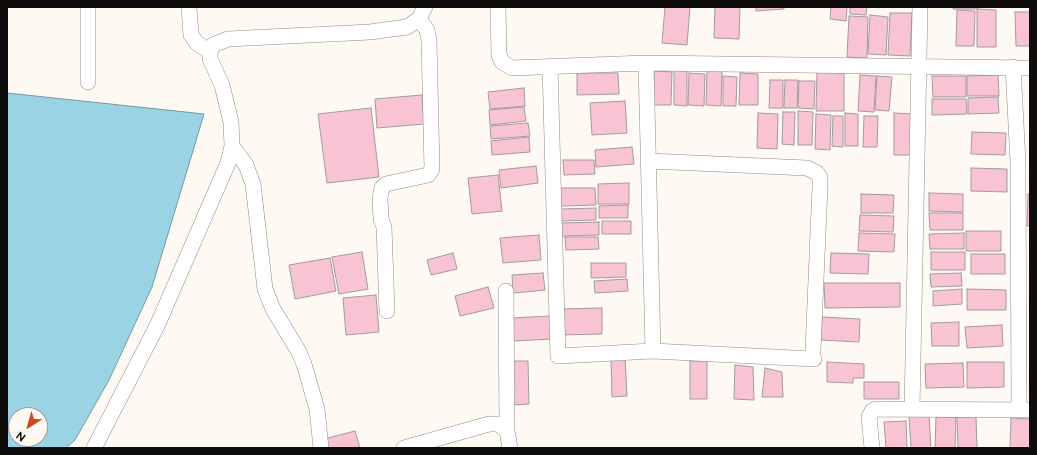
<!DOCTYPE html>
<style>
body{margin:0}
#map{position:relative;width:1037px;height:455px;overflow:hidden;background:#fef9f3;font-family:Raleway,sans-serif}
canvas{display:block}
.frame{position:absolute;inset:0;border:8px solid #0f0d0b;pointer-events:none}
.north{position:absolute;left:8px;top:407px;width:40px;height:40px;box-sizing:border-box;background:#fef9f3;border:1px solid #9e9b96;border-radius:50%;rotate:217deg;font-size:11px;font-weight:700;line-height:16px;text-align:center;color:#0f0d0b}
.north::after{content:'';display:block;margin:auto;width:14px;height:18px;background:#cf4525;clip-path:polygon(50% 0,100% 100%,50% 72%,0 100%)}
</style>
<div id="map">
<canvas width="1037" height="455"></canvas>
<div class="frame"></div>
<div class="north">N</div>
</div>
<script>
const ctx = document.querySelector('canvas').getContext('2d');
ctx.lineJoin = 'round';
function fillPath(path, color) {
  ctx.fillStyle = color;
  ctx.fill(path, 'evenodd');
}
function shape(rows) {
  const path = new Path2D();
  for (const r of rows) {
    path.moveTo(r[0], r[1]);
    for (let i = 2; i < r.length; i += 2) path.lineTo(r[i], r[i + 1]);
  }
  return path;
}
function strokePath(path, color, width, dash) {
  ctx.strokeStyle = color;
  ctx.lineWidth = width;
  ctx.lineCap = dash ? 'butt' : 'round';
  ctx.setLineDash(dash || []);
  ctx.stroke(path);
}
const water = shape([
 [7,93,204,114,152,287,109,380,75,440,66,448,7,448,7,93],
 [16,415,40,415,40,439,16,439,16,415]
]);
fillPath(water, '#9ad4e4');
strokePath(water, '#7098a3', 1);
const building = shape([
 [665,7,690,7,687,45,662,43,665,7],
 [715,7,740,7,739,39,714,38,715,7],
 [756,7,784,7,784,9,756,11,756,7],
 [831,7,847,7,846,21,830,19,831,7],
 [850,7,867,7,866,15,850,14,850,7],
 [953,7,978,7,978,9,953,9,953,7],
 [977,9,996,10,996,47,977,47,977,9],
 [957,10,975,11,974,46,956,46,957,10],
 [1015,12,1030,12,1030,46,1016,46,1015,12],
 [890,13,912,13,910,56,888,55,890,13],
 [870,15,888,17,886,55,868,54,870,15],
 [849,16,868,17,867,58,847,57,849,16],
 [674,69,687,70,687,106,674,105,674,69],
 [654,71,672,72,671,105,653,105,654,71],
 [707,71,722,71,721,106,706,105,707,71],
 [817,72,844,73,844,111,816,111,817,72],
 [577,73,618,73,619,94,577,95,577,73],
 [689,73,705,74,704,106,688,105,689,73],
 [740,73,758,74,758,105,739,105,740,73],
 [860,75,876,76,874,112,858,111,860,75],
 [998,75,999,96,967,96,967,76,998,75],
 [723,76,737,77,736,106,723,106,723,76],
 [877,76,892,77,889,111,875,110,877,76],
 [932,76,966,76,966,97,933,97,932,76],
 [770,80,783,80,783,108,769,108,770,80],
 [785,80,798,80,797,108,784,108,785,80],
 [799,81,815,81,814,109,798,108,799,81],
 [524,88,525,106,490,109,488,92,524,88],
 [422,95,424,124,377,128,375,99,422,95],
 [998,97,999,113,968,114,968,98,998,97],
 [932,99,966,99,967,114,932,115,932,99],
 [625,101,627,133,592,135,590,103,625,101],
 [524,107,526,121,490,125,489,110,524,107],
 [371,108,379,177,327,183,318,114,371,108],
 [798,111,813,112,812,145,798,145,798,111],
 [783,112,795,112,794,145,782,144,783,112],
 [758,113,778,114,777,149,757,148,758,113],
 [845,113,858,114,858,146,845,146,845,113],
 [894,113,913,114,912,155,894,155,894,113],
 [816,114,831,115,830,150,815,149,816,114],
 [833,116,843,116,843,147,832,146,833,116],
 [864,116,878,116,877,147,863,147,864,116],
 [528,123,530,136,491,139,490,126,528,123],
 [972,132,1006,133,1005,155,971,154,972,132],
 [529,137,530,152,492,155,491,141,529,137],
 [632,147,634,164,596,167,595,150,632,147],
 [563,160,594,160,595,174,564,175,563,160],
 [536,166,538,183,501,188,499,170,536,166],
 [971,168,1007,169,1007,192,971,191,971,168],
 [498,175,502,211,472,214,468,178,498,175],
 [629,183,629,204,598,204,598,184,629,183],
 [560,188,595,188,596,205,561,206,560,188],
 [929,193,963,194,963,212,929,211,929,193],
 [861,194,894,195,893,213,861,213,861,194],
 [1028,194,1030,195,1030,226,1027,226,1028,194],
 [628,205,628,218,599,218,599,206,628,205],
 [596,208,596,220,561,221,561,209,596,208],
 [929,213,963,213,963,230,930,230,929,213],
 [860,215,894,216,893,232,859,231,860,215],
 [602,221,631,221,631,234,602,234,602,221],
 [599,222,599,235,562,236,561,223,599,222],
 [966,231,1001,231,1001,251,966,251,966,231],
 [859,233,895,234,894,252,858,251,859,233],
 [964,233,964,249,930,249,929,234,964,233],
 [539,235,541,260,503,263,500,238,539,235],
 [565,237,598,237,599,249,566,250,565,237],
 [362,252,368,289,339,294,332,257,362,252],
 [931,252,965,252,965,270,931,270,931,252],
 [453,253,457,269,431,275,427,260,453,253],
 [831,253,869,254,868,274,830,273,831,253],
 [971,254,1005,254,1005,274,971,274,971,254],
 [330,258,336,291,295,299,289,265,330,258],
 [591,263,626,263,626,277,591,278,591,263],
 [543,273,545,290,513,293,512,275,543,273],
 [961,273,962,286,931,287,930,274,961,273],
 [627,279,628,291,595,293,594,281,627,279],
 [824,283,900,283,900,307,825,308,824,283],
 [488,287,494,308,460,316,455,296,488,287],
 [962,289,962,304,933,306,933,291,962,289],
 [967,289,1006,290,1006,310,967,310,967,289],
 [376,295,379,332,346,335,343,298,376,295],
 [602,308,602,334,561,335,560,309,602,308],
 [549,316,551,339,513,341,512,318,549,316],
 [822,317,860,319,859,342,821,340,822,317],
 [959,322,959,346,932,346,931,323,959,322],
 [1002,325,1003,346,967,348,965,327,1002,325],
 [625,357,627,396,612,397,611,358,625,357],
 [510,361,528,361,529,404,511,405,510,361],
 [690,361,707,361,707,399,690,399,690,361],
 [827,362,864,364,864,378,853,378,853,383,827,382,827,362],
 [967,362,1004,362,1004,387,967,388,967,362],
 [963,363,964,387,926,388,925,364,963,363],
 [735,365,753,367,754,400,734,399,735,365],
 [765,368,782,372,783,397,762,397,765,368],
 [864,382,899,382,899,399,864,399,864,382],
 [929,415,931,448,911,448,909,416,929,415],
 [936,417,956,417,955,448,935,448,936,417],
 [957,417,976,417,977,448,958,448,957,417],
 [1011,418,1030,419,1030,448,1010,448,1011,418],
 [906,421,907,448,886,448,884,422,906,421],
 [355,431,360,448,326,448,324,439,355,431]
]);
fillPath(building, '#f8c4d4');
strokePath(building, '#a39a9d', 1);
const minor = shape([
 [88,7,88,82],
 [189,7,191,35,197,43,210,52],
 [498,7,499,55,502,62,512,68,646,63,1030,68],
 [646,63,653,351],
 [550,66,558,356,653,351,814,359],
 [1013,67,1018,162,1019,410],
 [232,146,246,165,253,184,265,289,273,309,299,352,304,364,317,409,321,448],
 [649,161,807,168,817,173,820,177,820,186,813,350],
 [506,291,507,431],
 [387,311,384,227,381,219,380,198,382,188,386,184,428,175,432,169,429,40,427,30,419,19],
 [912,409,920,7],
 [94,448,157,326,228,163,232,146,231,122,222,85,210,59,210,52,213,45,228,39,370,32,407,27,419,19,425,7],
 [404,448,489,424,498,424,507,431,510,448],
 [872,448,869,417,872,411,876,409,1030,410]
]);
strokePath(minor, '#918a84', 16);
strokePath(minor, '#fff', 15);
</script>
